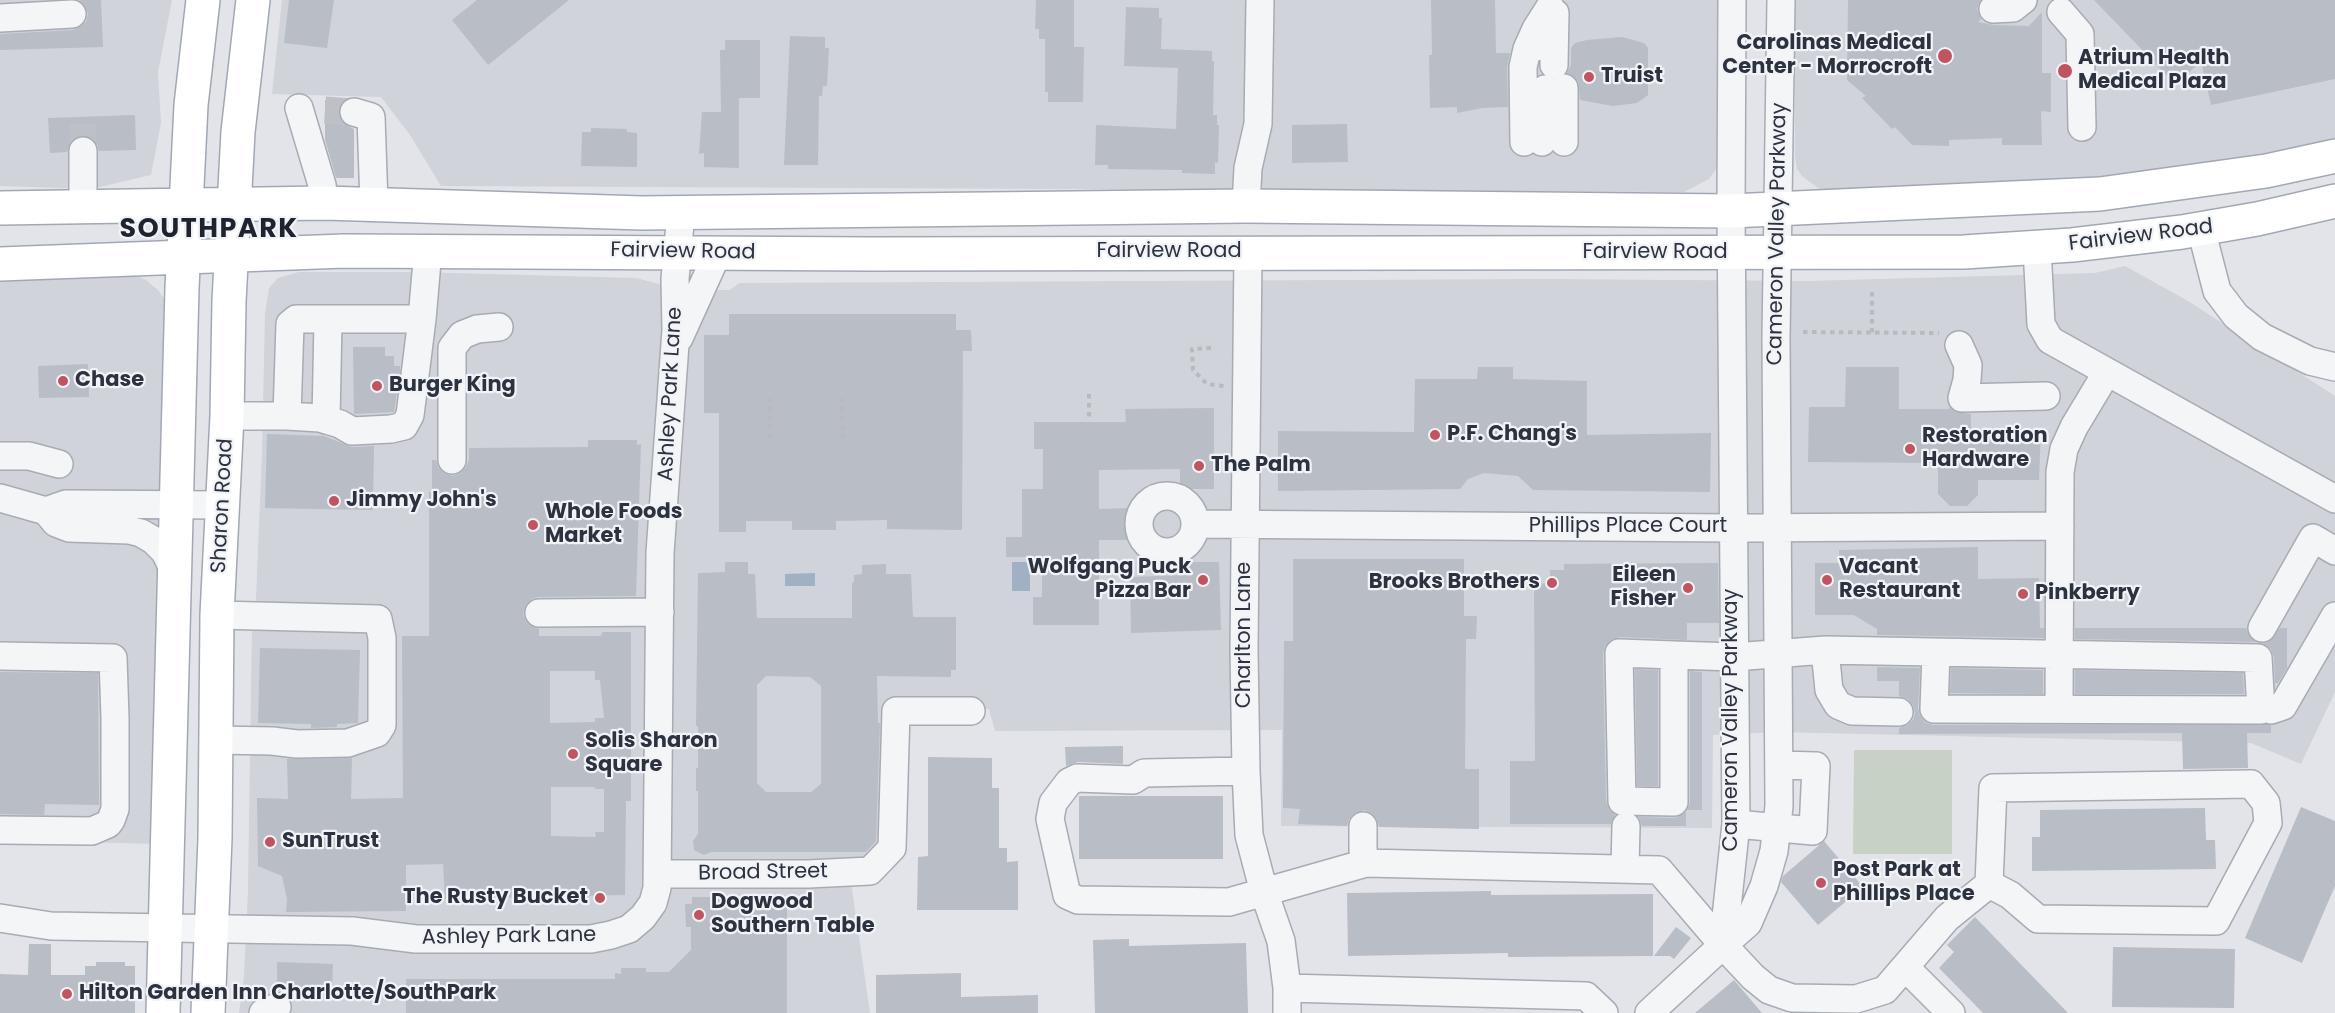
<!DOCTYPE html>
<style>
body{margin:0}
canvas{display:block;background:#e2e4e9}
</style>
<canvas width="2335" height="1013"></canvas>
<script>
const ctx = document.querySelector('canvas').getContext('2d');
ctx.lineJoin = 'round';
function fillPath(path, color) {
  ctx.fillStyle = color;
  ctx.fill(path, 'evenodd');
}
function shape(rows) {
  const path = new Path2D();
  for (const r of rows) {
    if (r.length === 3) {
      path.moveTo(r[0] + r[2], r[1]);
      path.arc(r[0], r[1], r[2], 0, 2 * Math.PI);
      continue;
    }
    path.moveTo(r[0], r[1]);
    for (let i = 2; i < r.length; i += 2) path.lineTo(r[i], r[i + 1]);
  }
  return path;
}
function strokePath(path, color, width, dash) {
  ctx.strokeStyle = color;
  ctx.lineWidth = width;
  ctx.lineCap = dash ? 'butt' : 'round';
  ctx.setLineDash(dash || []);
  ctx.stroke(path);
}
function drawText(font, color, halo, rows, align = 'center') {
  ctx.font = font + ' Poppins,sans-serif';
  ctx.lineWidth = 4.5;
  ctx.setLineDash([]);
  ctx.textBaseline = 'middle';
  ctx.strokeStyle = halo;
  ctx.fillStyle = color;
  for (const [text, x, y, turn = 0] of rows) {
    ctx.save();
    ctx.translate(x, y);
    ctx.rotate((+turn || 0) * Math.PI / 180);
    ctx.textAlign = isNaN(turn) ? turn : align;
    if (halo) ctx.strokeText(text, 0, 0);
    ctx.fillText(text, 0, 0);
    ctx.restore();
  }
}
fillPath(shape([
 [0,0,172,0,158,72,161,123,151,175,91,189,0,186],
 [282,0,1724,0,1725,157,1709,179,1684,192,441,186,410,135,381,97,272,94],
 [1795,0,2335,0,2335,143,2136,180,1822,191,1802,176,1797,169,1795,157],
 [2125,266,2188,301,2335,396,2335,692,2301,764,2251,743,1777,732,1713,735,1712,828,1281,826,1282,730,995,731,989,709,897,709,896,830,850,875,870,1013,239,1013,244,976,248,890,252,622,256,599,262,454,265,313,269,288,278,278,299,272,415,272,636,278,682,290,730,290,739,283,1545,279,1808,281,2095,273],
 [122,275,139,277,146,280,158,290,167,303,158,844,0,840,0,278]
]), '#d0d3da');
fillPath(shape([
 [1854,750,1952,750,1952,854,1853,854]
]), '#c7d1c4');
fillPath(shape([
 [1012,562,1030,562,1030,591,1012,591],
 [815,573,815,586,785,586,785,574]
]), '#a1b1c5');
fillPath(shape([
 [79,0,101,0,103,47,0,50,0,34,73,30,80,27,86,22,88,14,85,6],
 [289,0,334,0,327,48,284,43],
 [477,0,569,0,488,65,452,20],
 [1036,0,1074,0,1074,47,1084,47,1083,102,1048,102,1048,92,1045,92,1045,39,1039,39,1039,29,1035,29],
 [1431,0,1495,0,1496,53,1510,53,1507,67,1508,107,1482,108,1457,113,1457,107,1430,108,1429,55,1432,55],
 [1848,0,1981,0,1977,9,1981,19,1978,22,1994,25,2029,26,2042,12,2042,73,2051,73,2051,112,2041,111,2042,145,2002,145,2002,138,1949,140,1949,146,1912,145,1895,127,1892,129,1862,98,1866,96,1847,80],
 [2094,0,2335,0,2335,79,2211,105,2201,61,2176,85],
 [1126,7,1159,8,1159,18,1162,18,1161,49,1212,51,1212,61,1214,61,1213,115,1217,115,1217,125,1219,125,1218,163,1215,162,1215,174,1182,173,1182,170,1108,169,1108,165,1095,165,1096,125,1176,129,1178,68,1124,66],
 [790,36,825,37,825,48,829,48,827,86,823,86,822,96,819,96,818,165,784,165],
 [1622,37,1644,43,1648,48,1648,95,1637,103,1613,106,1580,100,1578,81,1567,73,1571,65,1571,48,1575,43,1587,40],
 [725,40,760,40,760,98,739,98,739,168,704,167,704,153,699,154,702,112,721,112,720,50,725,50],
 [325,100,344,100,339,107,339,115,343,123,354,129,354,178,336,178,325,140],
 [135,115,136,150,99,151,97,144,91,138,82,135,75,138,70,143,67,152,50,153,48,118],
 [1347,124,1348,162,1292,163,1292,125],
 [591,128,627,129,627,132,637,133,637,167,581,166,582,132,591,132],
 [729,314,956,314,956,330,971,330,972,351,963,351,962,530,887,529,887,520,836,521,836,530,792,530,792,521,746,521,746,532,719,532,719,413,704,413,704,335,729,335],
 [353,347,385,347,385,356,394,356,394,366,400,366,400,370,394,412,354,414],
 [88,364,89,397,39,398,38,366],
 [1478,367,1513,367,1513,379,1587,381,1587,435,1711,433,1710,492,1533,490,1518,476,1484,473,1468,479,1460,489,1278,491,1278,431,1414,432,1415,379,1477,379],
 [1846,367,1899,367,1899,409,1949,409,1949,407,1956,412,1971,414,1971,429,2041,429,2039,480,1978,480,1978,495,1967,506,1950,506,1938,494,1938,463,1808,462,1809,407,1845,407],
 [1214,408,1214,489,1180,489,1180,469,1099,470,1099,509,1130,508,1130,540,1099,540,1099,625,1033,625,1033,597,1042,597,1042,557,1006,557,1006,537,1022,537,1022,489,1043,489,1043,449,1034,449,1034,422,1126,422,1125,409],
 [267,434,324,436,352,447,374,446,373,510,265,508],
 [588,440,637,440,637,445,641,444,636,596,538,597,532,599,526,605,523,614,526,621,531,626,539,629,539,636,601,636,602,632,631,632,631,801,626,801,625,895,445,899,443,864,406,865,406,911,286,912,287,899,282,876,258,866,257,798,288,799,287,759,352,758,351,799,403,798,402,636,429,636,429,492,432,492,432,460,436,460,438,467,444,473,453,476,460,473,466,467,469,460,469,448,588,447],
 [550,671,595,671,595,680,600,680,604,718,595,718,595,722,550,723],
 [551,787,595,787,595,789,604,789,604,832,595,832,596,837,551,836],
 [1978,547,1978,579,2039,578,2040,628,2044,628,2044,638,1877,635,1877,629,1854,615,1815,615,1815,563,1839,563,1839,550],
 [1293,559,1464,559,1464,616,1477,616,1476,639,1466,639,1465,769,1479,769,1479,829,1379,827,1376,818,1371,813,1364,810,1355,813,1349,819,1347,826,1298,824,1300,809,1283,808,1284,641,1293,641],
 [725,562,748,562,748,574,755,574,757,618,852,618,852,583,854,582,854,575,862,574,862,565,886,564,886,574,911,574,913,617,956,617,956,670,951,670,951,677,877,676,878,723,880,723,876,841,866,852,711,852,704,855,694,850,693,841,698,834,698,791,696,791,696,768,698,768,698,726,696,726,698,573,725,572],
 [766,676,810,677,821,686,821,784,811,792,766,792,757,783,757,685],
 [1187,562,1219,562,1221,630,1131,633,1130,577,1187,575],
 [1718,563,1719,623,1687,623,1687,640,1620,637,1611,640,1605,646,1603,653,1606,801,1609,809,1615,815,1611,824,1510,824,1510,761,1535,761,1534,584,1550,583,1550,570,1564,570,1564,564],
 [2075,628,2246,628,2249,636,2256,642,2075,639],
 [2280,628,2287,628,2287,668,2278,683,2275,683,2274,657,2271,649,2263,644,2270,641],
 [260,648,360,650,358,723,337,724,337,727,311,728,311,724,258,723],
 [1877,667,1920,668,1918,708,1920,716,1925,722,1933,725,2266,724,2271,725,2271,733,2247,733,2248,768,2183,769,2182,733,1899,734,1899,728,1907,725,1913,720,1915,713,1913,705,1908,699,1899,696,1899,681,1877,681],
 [1951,668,2043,670,2043,694,1950,693],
 [1635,669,1658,670,1658,786,1637,786],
 [2075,670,2243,673,2244,694,2075,694],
 [1690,671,1702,672,1702,810,1687,810,1690,802],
 [0,672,98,673,99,805,45,804,44,815,0,814],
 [1123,746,1123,764,1078,762,1066,766,1065,747],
 [928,757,992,758,992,788,999,788,999,848,1007,848,1007,862,1018,861,1018,910,917,910,918,857,928,856],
 [1079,796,1223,796,1223,859,1079,859],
 [2301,807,2335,821,2335,886,2302,963,2245,938],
 [2205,808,2206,840,2215,840,2216,869,2032,871,2032,837,2040,837,2040,810],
 [1686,812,1686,826,1642,826,1639,817,1674,818],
 [1824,841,1863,887,1818,925,1781,882,1783,876],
 [1491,891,1491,895,1653,894,1653,956,1508,957,1508,953,1348,956,1347,893],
 [692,897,787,897,787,1013,406,1013,406,979,615,979,615,973,621,974,621,968,646,968,646,972,669,972,691,950,691,927,686,927,685,904,692,904],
 [1975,917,2068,1013,1983,1013,1939,968,1954,952,1947,945],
 [1676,927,1691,938,1674,959,1670,956,1654,956],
 [1129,939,1129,946,1246,943,1248,1013,1095,1013,1093,940],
 [29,944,51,944,51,975,85,975,85,966,96,966,96,962,125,962,125,966,135,966,135,1013,0,1013,0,974,28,975],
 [2113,947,2235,949,2234,1008,2112,1007],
 [277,962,333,964,332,991,277,990],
 [961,973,961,997,1038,995,1038,1013,876,1013,876,975],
 [1734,980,1762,1013,1695,1013]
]), '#b9bdc5');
strokePath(shape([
 [325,110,354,112],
 [83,151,83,117]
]), '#bec0c7', 27, [27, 14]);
const minor = shape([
 [1732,0,1731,211,1736,824,1723,945,1748,923,1764,886,1774,851,1779,806,1776,338,1781,0],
 [1993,9,2013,8,2023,0],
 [2061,12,2080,34,2082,127],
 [0,18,72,14],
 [1536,47,1536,29,1550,7],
 [1554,65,1555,13],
 [299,108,322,185,325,203],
 [354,112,371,117,374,204],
 [1524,142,1523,67,1527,49,1536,29],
 [1542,142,1545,89],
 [1564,142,1564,88],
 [83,151,83,206],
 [1246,206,1248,168,1258,124,1260,0],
 [2201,229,2217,291,2236,316,2262,337,2310,361,2335,367],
 [2037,248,2041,324,2050,340,2335,499],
 [1248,251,1244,650,1246,771,1249,835,1264,892,1281,941,1287,988,1287,1013],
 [679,338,718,252],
 [1959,345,1968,365,1967,380,1962,398,2046,396],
 [227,416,287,416,320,418,340,424,352,431,391,429,404,426,410,415,422,319],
 [287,416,290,324,296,319,422,319,428,250],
 [326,420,328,320],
 [0,456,29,456,59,464],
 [452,460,452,348,462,335,477,329,499,327],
 [1167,524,28],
 [0,498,46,511],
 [1196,524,1732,528,2060,526],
 [175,573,165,552,153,540,141,533,129,530,69,528,56,523,46,511,66,504,223,505],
 [539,613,660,612],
 [2262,628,2313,538,2335,551],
 [1825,650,1829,690,1838,705,1852,711,1899,712],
 [1674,655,1674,802,1622,801,1619,653,1674,655,1734,657,1825,650,2258,658,2261,710,1934,709,1936,653],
 [0,656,113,658,115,718,115,809,111,820,108,824,92,831,0,830],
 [2059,709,2060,472,2064,449,2074,427,2107,372],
 [2271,710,2283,706,2335,616],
 [217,740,272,741,297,744,348,743,377,733,382,725,382,638,378,619,217,615],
 [1246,771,1144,773,1133,780,1077,778,1069,782,1053,803,1050,819,1067,895,1078,900,1229,902,1366,863,1659,870,1723,945,1753,977,1769,990,1792,998,1856,999,1885,990,1947,918,1989,884],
 [2251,784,2266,803,2268,823,2216,921,2038,919,2010,895,1989,884,1993,788,2251,784],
 [1736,824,1813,831,1816,766,1779,765],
 [1363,826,1363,850,1366,863],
 [1625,869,1626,826],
 [657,874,808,874,870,871,892,848,896,711,971,711],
 [0,918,51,926,352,931,416,939,591,939,611,935,629,929,643,917,653,903,657,888,660,553,676,330,675,279,681,213],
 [1905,967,1951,1013],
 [1287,988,1586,996,1604,1013],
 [263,1013,277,1007],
 [1649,1013,1723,945]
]);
const major = shape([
 [0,208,325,203,642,213,1246,206,1731,211,2100,194,2266,171,2335,156],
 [0,264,344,251,872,254,1964,252,2072,245,2182,232,2257,219,2335,201],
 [163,1013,182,288,191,105,203,0],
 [208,1013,215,838,217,615,227,416,229,301,238,132,253,0]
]);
strokePath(minor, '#a8abb3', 30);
strokePath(major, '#a2a8b3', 36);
strokePath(shape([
 [1872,292,1872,333],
 [1803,332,1939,333],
 [1211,348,1192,349,1193,370,1207,384,1224,386],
 [1089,394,1089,419],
 [842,398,843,438],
 [770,438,770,398]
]), '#b8bac0', 4, [4.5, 4.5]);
strokePath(minor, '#f4f5f7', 27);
strokePath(major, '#fff', 33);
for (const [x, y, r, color] of [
 [1945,56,8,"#c05461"],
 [2065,71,8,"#c05461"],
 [1589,77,6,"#c05461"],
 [63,381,6,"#c05461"],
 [377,386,6,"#c05461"],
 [1435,435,6,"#c05461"],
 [1910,449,6,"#c05461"],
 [1199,466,6,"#c05461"],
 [334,501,6,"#c05461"],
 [533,525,6,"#c05461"],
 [1203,580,6,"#c05461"],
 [1827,580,6,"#c05461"],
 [1552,583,6,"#c05461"],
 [1688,588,6,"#c05461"],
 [2023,594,6,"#c05461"],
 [573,754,6,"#c05461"],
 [270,842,6,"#c05461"],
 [1821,883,6,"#c05461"],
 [600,898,6,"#c05461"],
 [699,915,6,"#c05461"],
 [67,994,6,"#c05461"]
]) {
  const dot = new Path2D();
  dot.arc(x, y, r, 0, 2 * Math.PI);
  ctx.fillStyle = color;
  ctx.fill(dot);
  strokePath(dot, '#f1f3f6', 2);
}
drawText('bold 21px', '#2c323f', '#f1f3f6', [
 ["Carolinas Medical",1932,44,"right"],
 ["Center - Morrocroft",1932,68,"right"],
 ["Atrium Health",2078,59],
 ["Medical Plaza",2078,83],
 ["Truist",1601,77],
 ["Chase",75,381],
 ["Burger King",389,386],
 ["P.F. Chang's",1447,435],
 ["Restoration",1922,437],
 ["Hardware",1922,461],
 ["The Palm",1211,466],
 ["Jimmy John's",346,501],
 ["Whole Foods",545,513],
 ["Market",545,537],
 ["Wolfgang Puck",1191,568,"right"],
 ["Pizza Bar",1191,592,"right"],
 ["Vacant",1839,568],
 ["Restaurant",1839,592],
 ["Eileen",1676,576,"right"],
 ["Fisher",1676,600,"right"],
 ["Brooks Brothers",1540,583,"right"],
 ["Pinkberry",2035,594],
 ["Solis Sharon",585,742],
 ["Square",585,766],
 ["SunTrust",282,842],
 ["Post Park at",1833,871],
 ["Phillips Place",1833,895],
 ["The Rusty Bucket",588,898,"right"],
 ["Dogwood",711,903],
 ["Southern Table",711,927],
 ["Hilton Garden Inn Charlotte/SouthPark",79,994]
], 'left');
drawText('21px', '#2c323f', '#f1f3f6', [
 ["Cameron Valley Parkway",1778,234,-89],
 ["Fairview Road",2141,236,-7],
 ["Fairview Road",683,252,1],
 ["Fairview Road",1169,252],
 ["Fairview Road",1655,253],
 ["Ashley Park Lane",671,394,-87],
 ["Sharon Road",223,506,-87],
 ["Phillips Place Court",1628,527],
 ["Charlton Lane",1245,635,-90],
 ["Cameron Valley Parkway",1732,720,-90],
 ["Broad Street",763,873,-1],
 ["Ashley Park Lane",509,937,-1]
]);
ctx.letterSpacing = '1.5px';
drawText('bold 27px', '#1e232f', '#f1f3f6', [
 ["SOUTHPARK",209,230]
]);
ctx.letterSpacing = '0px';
</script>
